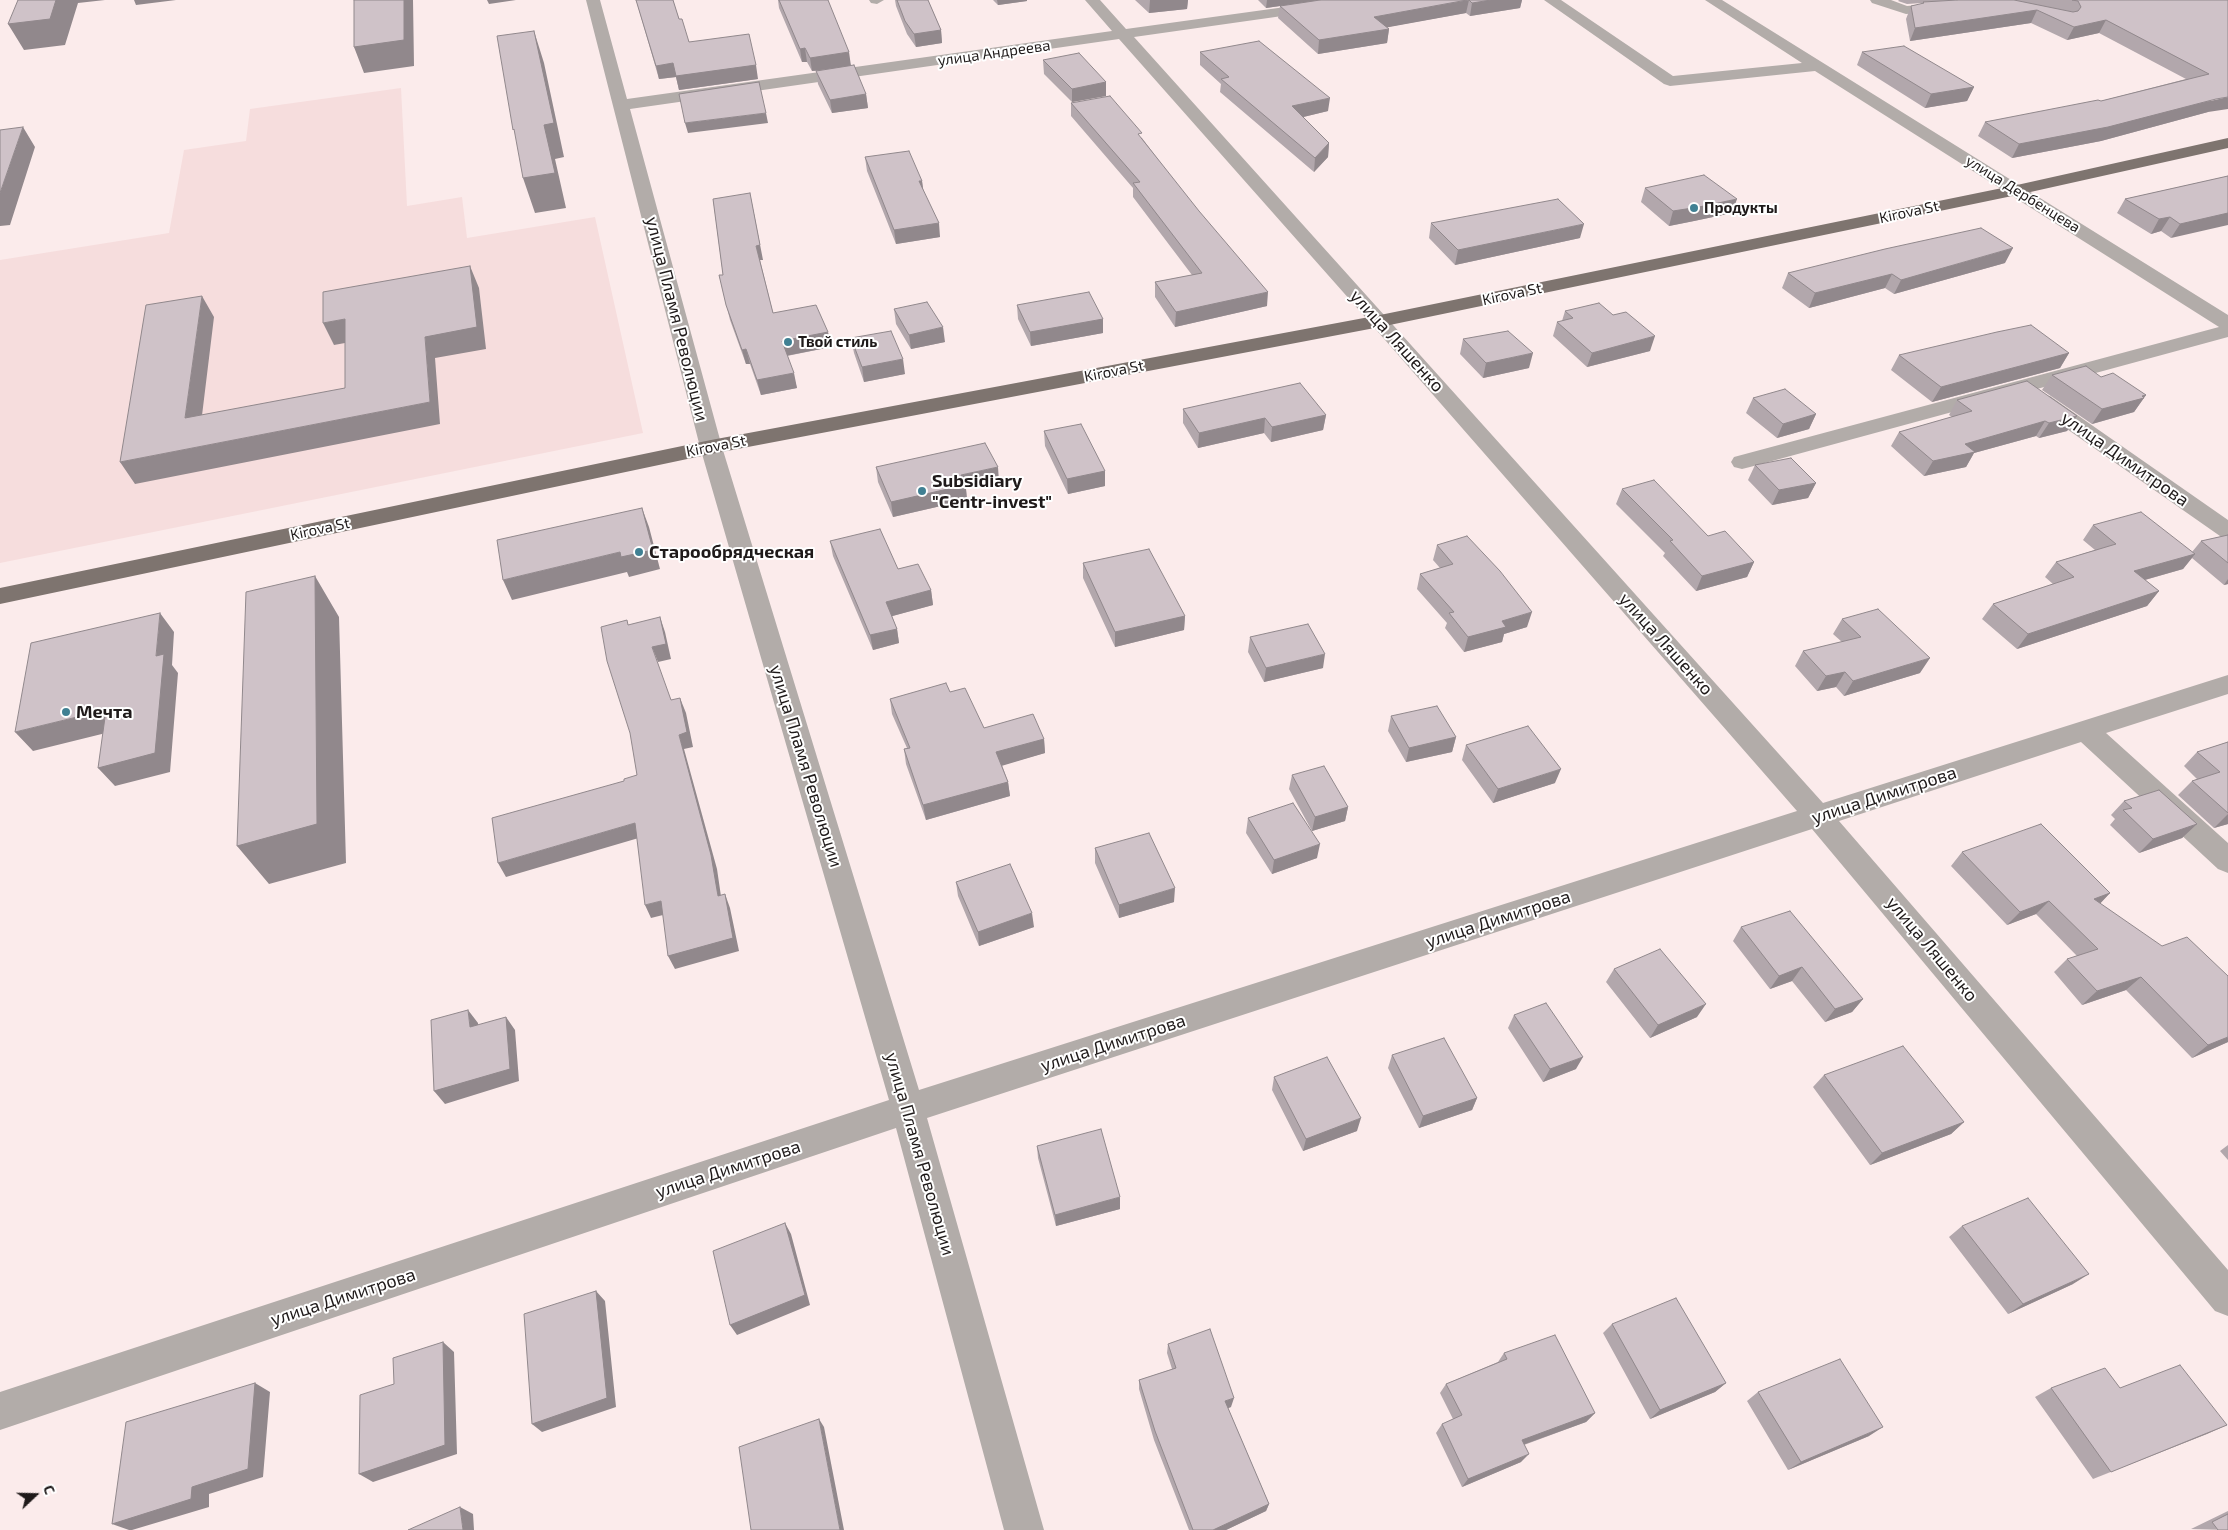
<!DOCTYPE html>
<meta charset="utf-8">
<style>
body{margin:0}
#map{position:relative;width:2228px;height:1530px;overflow:hidden;background:#fbebeb;font-family:"Exo 2",sans-serif}
canvas{display:block}
.north{position:absolute;left:10px;top:1470px;width:50px;height:50px;-webkit-text-stroke:4px #fff;paint-order:stroke;rotate:69deg;font-size:14px;font-weight:700;line-height:20px;text-align:center;color:#1f1a1a}
.north::after{content:'';display:block;margin:auto;width:18px;height:22px;background:#1f1a1a;clip-path:polygon(50% 0,100% 100%,50% 72%,0 100%)}
</style>
<div id="map">
<canvas width="2228" height="1530"></canvas>
<div class="north">С</div>
</div>
<script>
const ctx = document.querySelector('canvas').getContext('2d');
ctx.lineJoin = 'round';
function fillPath(path, color) {
  ctx.fillStyle = color;
  ctx.fill(path, 'evenodd');
}
function shape(rows) {
  const path = new Path2D();
  for (const r of rows) {
    path.moveTo(r[0], r[1]);
    for (let i = 2; i < r.length; i += 2) path.lineTo(r[i], r[i + 1]);
  }
  return path;
}
function strokePath(path, color, width, dash) {
  ctx.strokeStyle = color;
  ctx.lineWidth = width;
  ctx.lineCap = dash ? 'butt' : 'round';
  ctx.setLineDash(dash || []);
  ctx.stroke(path);
}
function drawText(font, color, halo, rows, align = 'center') {
  ctx.font = font + ' "Exo 2",sans-serif';
  ctx.lineWidth = 4;
  ctx.setLineDash([]);
  ctx.textBaseline = 'middle';
  ctx.strokeStyle = halo;
  ctx.fillStyle = color;
  for (const [text, x, y, turn = 0] of rows) {
    ctx.save();
    ctx.translate(x, y);
    ctx.rotate((+turn || 0) * Math.PI / 180);
    ctx.textAlign = isNaN(turn) ? turn : align;
    if (halo) ctx.strokeText(text, 0, 0);
    ctx.fillText(text, 0, 0);
    ctx.restore();
  }
}
fillPath(shape([
 [401,88,407,206,462,197,467,238,595,217,643,433,0,563,0,260,169,233,184,150,246,141,250,109]
]), '#f6dddd');
fillPath(shape([
 [586,0,600,0,627,99,1112,31,1085,0,1100,0,1126,29,1336,0,1374,0,1367,4,1134,37,1823,803,2228,675,2228,694,2106,733,2228,843,2228,873,2218,869,2081,742,1839,821,2228,1270,2228,1316,2215,1311,1812,829,927,1118,1044,1530,1004,1530,896,1128,0,1430,0,1392,889,1100,700,447,586,0],
 [1119,39,1351,301,1797,811,919,1090,722,447,630,109,1119,39],
 [869,0,884,0,877,4,871,3,869,0],
 [1544,0,1561,0,1673,76,1802,63,1705,0,1722,0,2228,315,2228,337,1750,467,1742,469,1734,467,1731,462,1734,457,2219,327,1815,71,1670,86,1664,84,1544,0],
 [1870,0,1891,0,1907,6,1947,3,1954,7,1947,11,1906,14,1872,3,1870,0],
 [2042,395,2050,396,2228,520,2228,539,2220,536,2034,406,2031,401,2034,396,2042,395]
]), '#b2aca9');
fillPath(shape([
 [2228,138,2228,148,2017,195,1380,327,711,454,0,604,0,588,711,440,1380,315,2017,185,2228,138]
]), '#7e746f');
fillPath(shape([
 [636,0,673,0,679,19,689,42,758,79,679,90,676,77,659,79],
 [778,0,828,0,851,66,866,94,868,108,832,113,818,84,816,71,812,71,807,62,802,62,779,8],
 [895,0,928,0,941,30,942,43,916,47,907,34,896,6],
 [993,0,1027,0,1027,1,998,5],
 [1135,0,1188,0,1187,9,1149,13],
 [1258,0,1522,0,1520,8,1470,16,1466,13,1387,27,1389,29,1387,43,1318,54,1278,18,1280,6,1266,8],
 [1899,0,2228,0,2208,112,2101,141,2012,158,1978,136,1985,122,2101,101,2186,79,2099,33,2067,40,2031,23,1910,41,1906,19,1911,6,1922,4,1922,3,1907,4,1898,1],
 [1200,52,1328,111,1303,117,1329,143,1328,157,1314,172,1220,92,1221,84,1200,65],
 [1862,52,1974,87,1967,101,1925,108,1857,65],
 [1043,60,1106,82,1106,96,1072,102,1044,74],
 [1071,103,1142,138,1267,306,1175,327,1155,297,1155,282,1192,275,1133,197,1133,188,1071,116],
 [865,157,922,181,923,190,940,237,896,244,867,171],
 [2228,176,2171,238,2161,231,2151,234,2117,213,2125,199],
 [1645,188,1732,213,1694,221,1669,226,1641,202],
 [713,199,763,260,760,260,773,313,828,332,831,347,787,356,797,388,761,395,750,364,746,364,730,320,719,275,723,275],
 [1431,223,1580,238,1455,265,1429,238],
 [2005,263,1894,294,1885,288,1809,308,1782,288,1788,273],
 [1017,305,1103,319,1103,333,1031,346,1018,319],
 [894,309,945,342,911,349,896,324],
 [1565,311,1613,315,1650,351,1587,367,1553,336,1557,322,1562,321],
 [851,338,905,374,864,382,854,353],
 [1463,339,1529,368,1483,378,1460,354],
 [2069,353,2060,368,1932,402,1891,370,1899,355],
 [2052,375,2101,377,2146,395,2134,412,2092,424,2042,390],
 [1753,398,1816,414,1809,429,1777,438,1746,413],
 [1957,400,2077,416,2067,431,2039,438,2036,436,1974,453,1966,467,1924,476,1891,446,1899,432,1952,417,1949,415],
 [1183,409,1326,415,1323,430,1271,442,1264,433,1198,448,1183,423],
 [1044,431,1105,471,1105,486,1068,494,1045,446],
 [1755,465,1816,483,1808,498,1772,505,1748,480],
 [876,467,999,482,966,489,967,500,893,517,878,482],
 [1622,489,1754,562,1747,577,1696,591,1663,556,1665,553,1616,504],
 [2093,525,2192,552,2201,541,2228,535,2228,584,2224,585,2192,558,2183,569,2145,580,2159,591,2147,606,2017,649,1982,619,1993,604,2053,584,2045,577,2056,562,2095,550,2083,540],
 [830,541,898,569,931,590,933,605,892,616,897,629,899,643,873,650,833,556],
 [1437,545,1527,627,1504,634,1502,642,1464,652,1445,628,1447,623,1417,589,1420,574,1440,568,1433,560],
 [1083,563,1185,616,1184,630,1115,647,1083,578],
 [1842,619,1920,673,1844,696,1836,687,1817,691,1795,666,1803,651,1842,642,1833,634],
 [1250,637,1323,668,1264,682,1248,652],
 [950,692,984,728,1044,739,1045,753,1002,765,1008,782,1010,796,926,820,906,764,904,749,907,748,892,714,890,699],
 [1391,716,1456,737,1452,752,1406,762,1388,731],
 [2228,742,2228,824,2214,828,2178,795,2192,781,2197,779,2184,766,2197,752],
 [1466,745,1555,783,1493,803,1462,760],
 [1292,775,1348,807,1345,821,1312,831,1289,789],
 [2124,801,2197,824,2182,838,2139,853,2110,825,2115,819,2111,815],
 [1248,818,1317,858,1272,874,1246,833],
 [1095,848,1174,902,1119,918,1095,863],
 [1962,852,2110,893,2100,903,2228,1042,2192,1058,2126,990,2082,1005,2054,972,2067,959,2077,956,2036,914,2007,925,1951,866],
 [956,882,1034,927,979,946,958,896],
 [1741,927,1863,999,1852,1012,1825,1022,1792,981,1770,989,1733,941],
 [1614,969,1697,1017,1650,1038,1606,982],
 [1514,1015,1576,1069,1543,1082,1508,1028],
 [1392,1055,1477,1098,1472,1110,1419,1128,1388,1068],
 [1824,1075,1964,1122,1951,1134,1870,1165,1813,1087],
 [1274,1077,1357,1131,1303,1151,1272,1090],
 [2228,1145,2228,1160,2220,1151],
 [1037,1146,1120,1209,1056,1226,1038,1158],
 [1962,1226,2073,1284,2008,1314,1949,1237],
 [1612,1324,1726,1383,1715,1392,1650,1419,1603,1333],
 [1168,1344,1231,1407,1228,1408,1269,1504,1266,1511,1226,1530,1189,1530,1154,1440,1139,1389,1139,1380,1172,1369,1167,1353],
 [1504,1353,1595,1413,1586,1422,1524,1445,1521,1462,1462,1487,1436,1433,1442,1424,1453,1419,1440,1393,1446,1384,1498,1362],
 [2051,1388,2120,1388,2227,1425,2093,1479,2035,1397],
 [1758,1392,1869,1436,1788,1470,1747,1401],
 [2228,1511,2228,1530,2191,1529]
]), '#b2a7ac');
fillPath(shape([
 [56,0,105,0,78,3,65,45,24,50,8,24],
 [134,0,176,0,136,5],
 [404,0,413,0,414,66,364,73,354,47],
 [487,0,516,0,489,4],
 [997,0,1027,0,1027,1,998,5],
 [1150,0,1188,0,1187,9,1149,13],
 [1267,0,1322,0,1266,8],
 [1469,0,1466,13,1373,30,1374,17],
 [1491,0,1522,0,1520,8,1470,16,1472,3],
 [2037,10,2031,23,1910,41,1915,28],
 [2106,20,2099,33,2067,40,2074,27],
 [1389,29,1387,43,1318,54,1319,40],
 [941,30,942,43,916,47,914,34],
 [534,31,544,63,564,157,555,159,566,208,535,213,523,178,544,125],
 [805,48,807,62,802,62,800,49],
 [849,52,851,66,812,71,810,58],
 [673,63,756,65,758,79,679,90,676,77,659,79,656,66],
 [1106,82,1106,96,1072,102,1072,89],
 [1974,87,1967,101,1925,108,1931,94],
 [866,94,868,108,832,113,830,100],
 [2228,97,2228,109,2208,112,2101,141,2012,158,2019,144],
 [1330,98,1328,111,1291,120,1292,106],
 [766,113,768,123,688,133,685,123],
 [23,127,35,147,10,225,0,226,0,193],
 [1329,143,1328,157,1314,172,1315,158],
 [919,181,922,181,924,195],
 [750,193,763,260,759,260,756,246],
 [1737,199,1732,213,1694,221,1669,226,1673,211],
 [2228,209,2228,225,2171,238,2180,224],
 [2170,217,2161,231,2151,234,2159,219],
 [939,223,940,237,896,244,894,230],
 [1584,224,1580,238,1455,265,1458,250],
 [2013,248,2005,263,1894,294,1901,280],
 [470,266,479,288,486,349,435,358,440,424,135,484,120,462,430,402,425,337],
 [1892,274,1885,288,1809,308,1815,293],
 [1268,292,1267,306,1175,327,1176,312],
 [202,296,214,317,199,440,185,418],
 [345,319,356,341,334,345,323,323],
 [1103,319,1103,333,1031,346,1030,332],
 [943,327,945,342,911,349,909,335],
 [828,332,831,347,785,356,782,341],
 [1655,336,1650,351,1587,367,1592,353],
 [746,349,750,364,746,364,742,350],
 [1533,353,1529,368,1483,378,1486,363],
 [2069,353,2060,368,1932,402,1941,387],
 [903,359,905,374,864,382,862,367],
 [794,373,797,388,761,395,757,380],
 [2146,395,2134,412,2092,424,2102,409],
 [1816,414,1809,429,1777,438,1783,424],
 [1326,415,1323,430,1271,442,1272,427],
 [2077,416,2067,431,2039,438,2049,423],
 [1265,418,1264,433,1198,448,1199,433],
 [2045,421,2036,436,1974,453,1966,467,1924,476,1933,461,1965,444],
 [998,467,999,482,966,489,967,500,893,517,891,502,961,475],
 [1105,471,1105,486,1068,494,1067,479],
 [1816,483,1808,498,1772,505,1779,490],
 [642,508,649,527,660,569,629,577,627,572,512,600,503,580,620,552],
 [2195,554,2183,569,2123,586,2134,571],
 [1754,562,1747,577,1696,591,1702,576],
 [315,576,339,617,346,863,269,884,237,846],
 [2228,579,2228,584,2224,585],
 [931,590,933,605,889,617,886,602],
 [2159,591,2147,606,2017,649,2028,634],
 [1532,612,1527,627,1504,634,1502,642,1464,652,1468,637,1502,621],
 [160,613,174,632,172,665,178,673,170,772,115,786,98,768,156,656],
 [1185,616,1184,630,1115,647,1115,632],
 [660,617,665,632,671,659,658,662,652,647],
 [897,629,899,643,873,650,870,635],
 [1325,654,1323,668,1264,682,1266,668],
 [1930,658,1920,673,1844,696,1853,681],
 [1845,672,1836,687,1817,691,1826,676],
 [680,698,686,713,693,747,684,749,717,869,723,910,718,896,679,735],
 [106,710,122,729,33,751,15,732],
 [1456,737,1452,752,1406,762,1409,748],
 [1044,739,1045,753,998,767,996,752],
 [1561,769,1555,783,1493,803,1498,789],
 [1008,782,1010,796,926,820,923,805],
 [1348,807,1345,821,1312,831,1315,817],
 [2228,814,2228,824,2214,828],
 [635,823,642,837,506,877,498,863],
 [2197,824,2182,838,2139,853,2153,839],
 [1320,844,1317,858,1272,874,1274,860],
 [1175,888,1174,902,1119,918,1119,905],
 [2110,893,2097,907,2094,899],
 [725,894,730,908,739,951,675,969,668,956],
 [661,901,667,914,651,918,645,905],
 [2049,901,2036,914,2007,925,2020,912],
 [1032,913,1034,927,979,946,978,932],
 [1802,967,1792,981,1770,989,1779,976],
 [2141,977,2126,990,2082,1005,2097,991],
 [1863,999,1852,1012,1825,1022,1835,1009],
 [1706,1004,1697,1017,1650,1038,1658,1025],
 [468,1010,478,1023,479,1040,470,1027],
 [506,1017,515,1030,519,1081,445,1104,434,1091],
 [2228,1037,2228,1042,2192,1058,2208,1045],
 [1583,1057,1576,1069,1543,1082,1550,1069],
 [1477,1098,1472,1110,1419,1128,1423,1116],
 [1361,1118,1357,1131,1303,1151,1306,1139],
 [1964,1122,1951,1134,1870,1165,1882,1153],
 [1120,1197,1120,1209,1056,1226,1055,1215],
 [785,1223,791,1234,810,1305,737,1335,730,1325],
 [2089,1274,2073,1284,2008,1314,2023,1304],
 [596,1291,605,1301,616,1407,542,1432,532,1424],
 [443,1342,454,1352,457,1454,373,1482,359,1474],
 [255,1383,270,1392,263,1477,209,1494,209,1507,132,1530,129,1530,112,1524,192,1487],
 [1726,1383,1715,1392,1650,1419,1660,1410],
 [1234,1398,1231,1407,1223,1410,1225,1401],
 [1595,1413,1586,1422,1514,1448,1522,1440],
 [819,1419,824,1427,844,1530,840,1530],
 [2227,1425,2207,1434,2093,1479,2111,1472],
 [1883,1427,1869,1436,1788,1470,1801,1462],
 [1529,1454,1521,1462,1462,1487,1468,1479],
 [1269,1504,1266,1511,1226,1530,1213,1530],
 [460,1507,473,1514,474,1530,463,1530]
]), '#91888c');
const building = shape([
 [18,0,56,0,50,19,8,24,18,0],
 [354,0,404,0,404,40,354,47,354,0],
 [636,0,673,0,679,19,682,19,689,42,749,34,756,65,676,76,673,63,656,66,636,0],
 [779,0,828,0,849,52,810,58,805,48,800,49,779,0],
 [897,0,928,0,941,30,914,34,905,21,897,0],
 [1320,0,1467,0,1374,17,1389,29,1319,40,1280,6,1320,0],
 [1469,0,1491,0,1472,3,1469,0],
 [1957,0,2014,0,2073,12,2078,11,2081,7,2078,1,2072,0,2228,0,2228,97,2216,99,2108,127,2019,144,1985,122,2098,100,2101,101,2209,74,2106,20,2074,27,2037,10,1915,28,1911,6,1924,3,1923,2,1957,0],
 [534,31,554,123,544,125,555,173,523,178,514,129,513,130,497,36,534,31],
 [1259,41,1330,98,1292,106,1329,143,1315,158,1221,79,1229,77,1200,52,1259,41],
 [1904,46,1974,87,1931,94,1862,52,1904,46],
 [1079,53,1106,82,1072,89,1043,60,1079,53],
 [854,65,866,94,830,100,816,71,854,65],
 [759,82,766,113,685,123,679,94,759,82],
 [1110,96,1142,133,1138,134,1199,211,1268,292,1176,312,1155,282,1202,273,1133,183,1140,182,1071,103,1110,96],
 [23,127,0,193,0,130,23,127],
 [909,151,922,181,919,181,939,223,894,230,865,157,909,151],
 [1704,175,1737,199,1699,207,1673,211,1645,188,1704,175],
 [2228,176,2228,213,2180,224,2170,217,2159,219,2125,199,2228,176],
 [750,193,760,245,756,246,773,313,816,305,828,332,782,341,794,373,757,380,746,349,742,350,726,305,719,275,723,275,713,199,750,193],
 [1558,199,1584,224,1458,250,1431,223,1558,199],
 [1981,228,2013,248,1901,280,1892,274,1815,293,1788,273,1885,249,1981,228],
 [470,266,477,327,425,337,430,402,120,462,146,305,202,296,185,418,345,388,345,319,323,323,323,292,470,266],
 [1089,292,1103,319,1030,332,1017,305,1089,292],
 [927,302,943,327,909,335,894,309,927,302],
 [1599,303,1613,315,1626,312,1655,336,1592,353,1557,322,1573,318,1565,311,1599,303],
 [2031,325,2069,353,1941,387,1899,355,1997,332,2031,325],
 [891,331,903,359,862,367,851,338,891,331],
 [1508,331,1533,353,1486,363,1463,339,1508,331],
 [2086,366,2101,377,2113,373,2146,395,2142,396,2144,398,2102,409,2052,375,2086,366],
 [2027,381,2077,416,2049,423,2045,421,1965,444,1975,452,1933,461,1899,432,1972,411,1957,400,2027,381],
 [1300,383,1326,415,1272,427,1265,418,1199,433,1183,409,1300,383],
 [1785,389,1816,414,1783,424,1753,398,1785,389],
 [1081,424,1105,471,1067,479,1044,431,1081,424],
 [985,443,998,467,961,475,965,485,891,502,876,467,985,443],
 [1791,458,1816,483,1779,490,1755,465,1791,458],
 [1654,480,1708,536,1725,531,1754,562,1702,576,1670,541,1673,540,1622,489,1654,480],
 [642,508,653,550,621,557,620,552,503,580,497,540,642,508],
 [2141,512,2195,554,2134,571,2159,591,2028,634,1993,604,2074,577,2056,562,2116,544,2093,525,2141,512],
 [880,529,898,569,918,564,931,590,886,602,897,629,870,635,830,541,880,529],
 [2228,535,2228,563,2201,541,2228,535],
 [1467,536,1500,571,1532,612,1502,621,1506,627,1468,637,1449,613,1454,612,1420,574,1453,564,1437,545,1467,536],
 [1149,549,1185,616,1115,632,1083,563,1149,549],
 [315,576,317,824,237,846,246,592,315,576],
 [1878,609,1930,658,1853,681,1845,672,1826,676,1803,651,1861,637,1842,619,1878,609],
 [160,613,156,656,164,654,155,753,98,768,106,710,15,732,31,643,160,613],
 [660,617,666,644,652,647,671,700,680,698,687,732,679,735,711,855,718,896,725,894,733,938,668,956,661,901,645,905,635,823,498,863,492,818,624,781,624,779,637,775,630,733,607,661,601,627,627,620,628,625,660,617],
 [1308,624,1325,654,1266,668,1250,637,1308,624],
 [946,683,950,692,965,688,984,728,1033,714,1044,739,996,752,1008,782,923,805,904,749,910,748,890,699,946,683],
 [1437,706,1456,737,1409,748,1391,716,1437,706],
 [1528,726,1561,769,1498,789,1466,745,1528,726],
 [2228,742,2228,813,2192,781,2220,772,2197,752,2228,742],
 [1324,766,1348,807,1315,817,1292,775,1324,766],
 [2159,790,2197,824,2153,839,2123,810,2132,808,2124,801,2159,790],
 [1293,803,1320,844,1274,860,1248,818,1293,803],
 [2041,824,2110,893,2094,899,2162,946,2187,937,2228,976,2228,1037,2208,1045,2141,977,2097,991,2067,959,2098,949,2049,901,2020,912,1962,852,2041,824],
 [1149,833,1175,888,1119,905,1095,848,1149,833],
 [1010,864,1032,913,978,932,956,882,1010,864],
 [1790,911,1863,999,1835,1009,1802,967,1779,976,1741,927,1790,911],
 [1660,949,1706,1004,1658,1025,1614,969,1660,949],
 [1546,1003,1583,1057,1550,1069,1514,1015,1546,1003],
 [468,1010,470,1027,506,1017,510,1069,434,1091,431,1020,468,1010],
 [1444,1038,1477,1098,1423,1116,1392,1055,1444,1038],
 [1903,1046,1964,1122,1882,1153,1824,1075,1903,1046],
 [1327,1057,1361,1118,1306,1139,1274,1077,1327,1057],
 [1101,1129,1120,1197,1055,1215,1037,1146,1101,1129],
 [2028,1198,2089,1274,2023,1304,1962,1226,2028,1198],
 [785,1223,805,1295,730,1325,713,1251,785,1223],
 [596,1291,607,1398,532,1424,524,1314,596,1291],
 [1676,1298,1726,1383,1660,1410,1612,1324,1676,1298],
 [1210,1329,1234,1398,1225,1401,1269,1504,1213,1530,1193,1530,1155,1431,1139,1380,1176,1368,1168,1344,1210,1329],
 [1555,1335,1595,1413,1522,1440,1529,1454,1468,1479,1442,1424,1462,1415,1446,1384,1507,1359,1504,1353,1555,1335],
 [443,1342,445,1445,359,1474,360,1395,394,1384,393,1358,443,1342],
 [1840,1359,1883,1427,1801,1462,1758,1392,1840,1359],
 [2180,1365,2227,1425,2111,1472,2051,1388,2105,1368,2120,1388,2180,1365],
 [255,1383,248,1469,192,1487,191,1499,112,1524,126,1422,255,1383],
 [819,1419,840,1530,751,1530,739,1447,819,1419],
 [460,1507,463,1530,408,1530,460,1507],
 [2228,1514,2228,1530,2218,1530,2212,1522,2228,1514]
]);
fillPath(building, '#cfc2c8');
strokePath(building, '#91888c', 1);
for (const [x, y, r, color] of [
 [1694,208,5,"#408093"],
 [788,342,5,"#408093"],
 [922,491,5,"#408093"],
 [639,552,5,"#408093"],
 [66,712,5,"#408093"]
]) {
  const dot = new Path2D();
  dot.arc(x, y, r, 0, 2 * Math.PI);
  ctx.fillStyle = color;
  ctx.fill(dot);
  strokePath(dot, '#fff', 2);
}
drawText('15px', '#1f1a1a', '#fff', [
 ["улица Андреева",994,53,-8],
 ["улица Дербенцева",2023,194,32],
 ["Kirova St",1909,212,-12],
 ["Kirova St",1512,294,-12],
 ["Kirova St",1114,371,-11],
 ["Kirova St",716,446,-11],
 ["Kirova St",320,529,-12]
]);
drawText('bold 15px', '#1f1a1a', '#fff', [
 ["Продукты",1704,208],
 ["Твой стиль",798,342]
], 'left');
drawText('18px', '#1f1a1a', '#fff', [
 ["улица Пламя Революции",677,319,76],
 ["улица Ляшенко",1397,341,48],
 ["улица Димитрова",2125,459,35],
 ["улица Ляшенко",1666,644,48],
 ["улица Пламя Революции",806,766,73],
 ["улица Димитрова",1884,795,-18],
 ["улица Димитрова",1498,919,-18],
 ["улица Ляшенко",1932,949,50],
 ["улица Димитрова",1113,1043,-18],
 ["улица Пламя Революции",920,1154,74],
 ["улица Димитрова",728,1169,-18],
 ["улица Димитрова",343,1297,-18]
]);
drawText('bold 18px', '#1f1a1a', '#fff', [
 ["Subsidiary",932,481],
 ["\"Centr-invest\"",932,502],
 ["Старообрядческая",649,552],
 ["Мечта",76,712]
], 'left');
</script>
